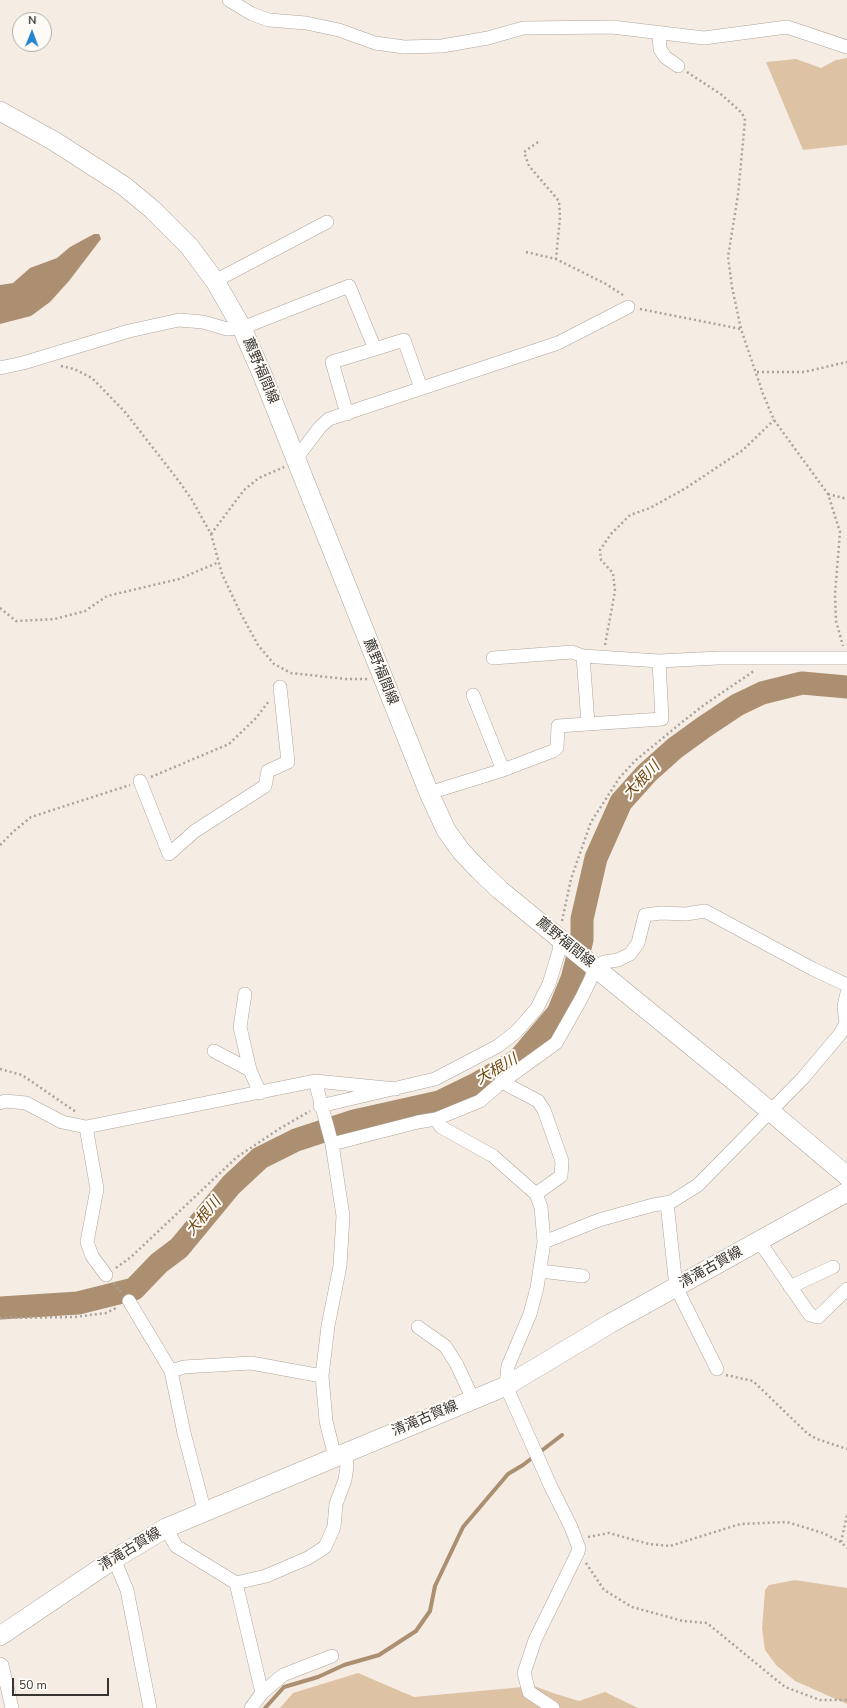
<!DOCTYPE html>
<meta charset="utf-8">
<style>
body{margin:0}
#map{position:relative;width:847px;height:1708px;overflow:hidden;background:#f5ede4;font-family:"Nunito Sans",sans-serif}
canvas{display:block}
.north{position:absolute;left:12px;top:12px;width:40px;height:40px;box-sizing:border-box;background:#fefbf7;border:1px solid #aeaba8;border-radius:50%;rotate:1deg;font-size:11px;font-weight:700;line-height:16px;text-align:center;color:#373431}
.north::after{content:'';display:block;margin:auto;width:14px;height:18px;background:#2484d0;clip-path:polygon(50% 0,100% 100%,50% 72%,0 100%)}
.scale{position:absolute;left:12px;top:1678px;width:97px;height:18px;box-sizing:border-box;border:2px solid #373431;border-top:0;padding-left:5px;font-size:12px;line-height:14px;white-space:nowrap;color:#373431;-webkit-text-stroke:3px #fefbf7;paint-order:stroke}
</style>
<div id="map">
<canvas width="847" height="1708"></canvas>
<div class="north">N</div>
<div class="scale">50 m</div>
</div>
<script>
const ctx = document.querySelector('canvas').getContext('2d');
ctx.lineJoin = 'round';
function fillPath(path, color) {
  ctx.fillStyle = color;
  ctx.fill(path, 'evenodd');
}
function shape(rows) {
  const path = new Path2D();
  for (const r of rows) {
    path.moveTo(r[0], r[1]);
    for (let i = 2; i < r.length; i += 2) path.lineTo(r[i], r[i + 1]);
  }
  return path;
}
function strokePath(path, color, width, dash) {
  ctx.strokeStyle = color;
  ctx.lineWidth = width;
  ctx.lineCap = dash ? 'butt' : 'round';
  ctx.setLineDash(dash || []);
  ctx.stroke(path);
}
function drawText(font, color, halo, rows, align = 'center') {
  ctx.font = font + ' "Nunito Sans","Noto Sans JP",sans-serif';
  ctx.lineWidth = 4;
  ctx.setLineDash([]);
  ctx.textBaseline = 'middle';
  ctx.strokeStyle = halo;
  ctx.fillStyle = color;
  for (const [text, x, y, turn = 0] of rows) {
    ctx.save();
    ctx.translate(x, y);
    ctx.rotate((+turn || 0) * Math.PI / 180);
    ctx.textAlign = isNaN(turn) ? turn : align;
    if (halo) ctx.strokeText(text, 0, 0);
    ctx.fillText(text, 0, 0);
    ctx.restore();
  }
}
fillPath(shape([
 [847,58,847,145,803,150,766,62,796,59,821,68,836,60],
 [795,1580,847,1588,847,1704,795,1681,776,1665,765,1650,762,1629,765,1590,769,1585],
 [358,1673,414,1697,534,1686,553,1693,579,1701,605,1692,638,1708,280,1708,293,1693]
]), '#dec2a4');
fillPath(shape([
 [94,234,99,234,101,239,69,281,50,302,31,316,0,324,0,285,13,283,30,268,57,258,70,247]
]), '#ac8f70');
strokePath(shape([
 [265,1708,284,1687,318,1677,344,1665,379,1655,416,1631,430,1611,435,1586,463,1527,508,1474,523,1465,562,1435]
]), '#ac8f70', 4);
strokePath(shape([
 [0,1308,78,1303,134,1289,159,1263,179,1248,231,1185,260,1158,296,1140,354,1121,439,1102,478,1083,518,1060,558,1013,572,979,582,940,582,919,596,858,621,802,647,773,675,748,704,727,737,705,762,693,802,683,847,687]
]), '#ac8f70', 23);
const minor = shape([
 [229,0,252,14,269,20,306,23,339,30,375,43,404,47,442,46,488,38,523,28,612,27,704,38,787,27,847,47],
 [659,33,660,49,665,57,678,66],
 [215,281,327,222],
 [0,368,23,363,129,331,179,320,203,322,227,329,242,328,349,286,375,349,404,340,421,388],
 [347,414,332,362,375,349],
 [295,460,320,427,329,419,558,343,628,307],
 [493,658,572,652,583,656],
 [473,695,503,770],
 [588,723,583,656,659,661,718,658,847,658],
 [140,781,169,854,195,831,265,786,268,771,288,762,280,687],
 [429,793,503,770,553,751,557,748,558,726,662,719,659,661],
 [245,994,240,1027,250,1070,260,1093],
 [214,1051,250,1070],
 [315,1081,332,1144,343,1216,340,1266,328,1326,322,1376,326,1421,335,1457],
 [502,1082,538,1101,544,1110,562,1161,561,1176,536,1194],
 [0,1103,5,1101,26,1103,62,1122,86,1127,315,1081,396,1089],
 [320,1106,435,1079,498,1046,516,1032,537,1008,549,984,559,951,560,939],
 [436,1119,441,1127,493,1156,536,1194,541,1207,544,1242,537,1288,530,1314,508,1366,506,1386,551,1487,571,1527,579,1548,578,1552,535,1640,524,1673,529,1692,553,1708],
 [86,1127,97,1189,87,1242,92,1256,106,1275],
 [332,1144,418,1122,436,1119,480,1101,502,1082,556,1043,581,999,596,968,604,962,618,960,630,954,638,943,645,915,661,913,686,914,705,911,813,969,847,985],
 [667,1203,676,1287,717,1369],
 [759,1241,810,1315,818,1317,847,1289],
 [544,1242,599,1220,653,1205,671,1202,698,1185,803,1078,840,1034,846,1023,844,1006,847,993],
 [540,1271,583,1276],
 [790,1287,833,1267],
 [129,1301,171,1371,184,1433,205,1513],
 [418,1327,445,1346,456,1363,473,1399],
 [171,1371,184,1367,251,1363,322,1376],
 [166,1528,176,1546,236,1583,262,1693,251,1708],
 [114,1559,127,1590,150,1708],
 [236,1583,266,1576,308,1558,325,1547,334,1527,336,1504,345,1480,347,1466,346,1453],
 [0,1664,2,1665,12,1708],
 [262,1693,283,1675,332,1656]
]);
const secondary = shape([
 [0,111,54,141,124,186,153,210,189,246,215,281,242,328,262,374,429,793,446,830,461,851,479,870,500,890,733,1080,847,1176],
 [0,1636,114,1559,166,1528,506,1386,611,1323,847,1192]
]);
strokePath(minor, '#ada59d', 14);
strokePath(secondary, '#ada59d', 20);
strokePath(shape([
 [687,72,722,95,742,113,745,120,738,195,728,257,732,287,741,329,763,394,774,420,828,494,840,532,835,594,836,621,843,646],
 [538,142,524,152,529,166,559,201,560,217,556,259],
 [526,252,556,259,606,284,623,295],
 [640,309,741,329],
 [61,366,74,369,92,378,125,412,178,480,192,500,211,534,222,574,241,614,258,645,274,664,291,673,346,679,368,679],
 [757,372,804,372,847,362],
 [828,494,847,499],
 [211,534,244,490,259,478,284,467],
 [0,608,16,621,55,619,85,611,107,596,179,579,219,562],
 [605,645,615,591,613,573,601,560,600,550,611,534,630,515,650,508,686,488,743,450,774,420],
 [151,777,229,744,256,718,269,701],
 [0,845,14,831,31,817,130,785],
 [562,921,571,879,591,822,620,777,636,760,681,723,704,705,754,671],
 [0,1069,22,1075,76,1112],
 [116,1268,131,1257,166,1224,237,1157,279,1129,310,1111],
 [114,1283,121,1292],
 [0,1318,75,1317,106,1313,118,1307],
 [726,1375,753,1381,808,1434,817,1439,847,1449],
 [588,1537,609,1533,649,1544,670,1546,740,1524,787,1522,823,1533,841,1542,847,1548],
 [841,1542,847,1515],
 [586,1563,604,1590,632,1607,683,1621,707,1623,785,1687,820,1700,847,1700]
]), '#a9a39c', 2.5, [2, 3]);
strokePath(minor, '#fff', 13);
strokePath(secondary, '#fff', 19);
drawText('14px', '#373431', '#fefbf7', [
 ["薦野福間線",260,371,67],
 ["薦野福間線",380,672,68],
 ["薦野福間線",565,943,39],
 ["清滝古賀線",711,1268,-29],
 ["清滝古賀線",425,1419,-23],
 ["清滝古賀線",130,1550,-31]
]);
drawText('italic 15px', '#6f4612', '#fefbf7', [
 ["大根川",642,781,-46],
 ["大根川",497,1070,-30],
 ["大根川",204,1217,-50]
]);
</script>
